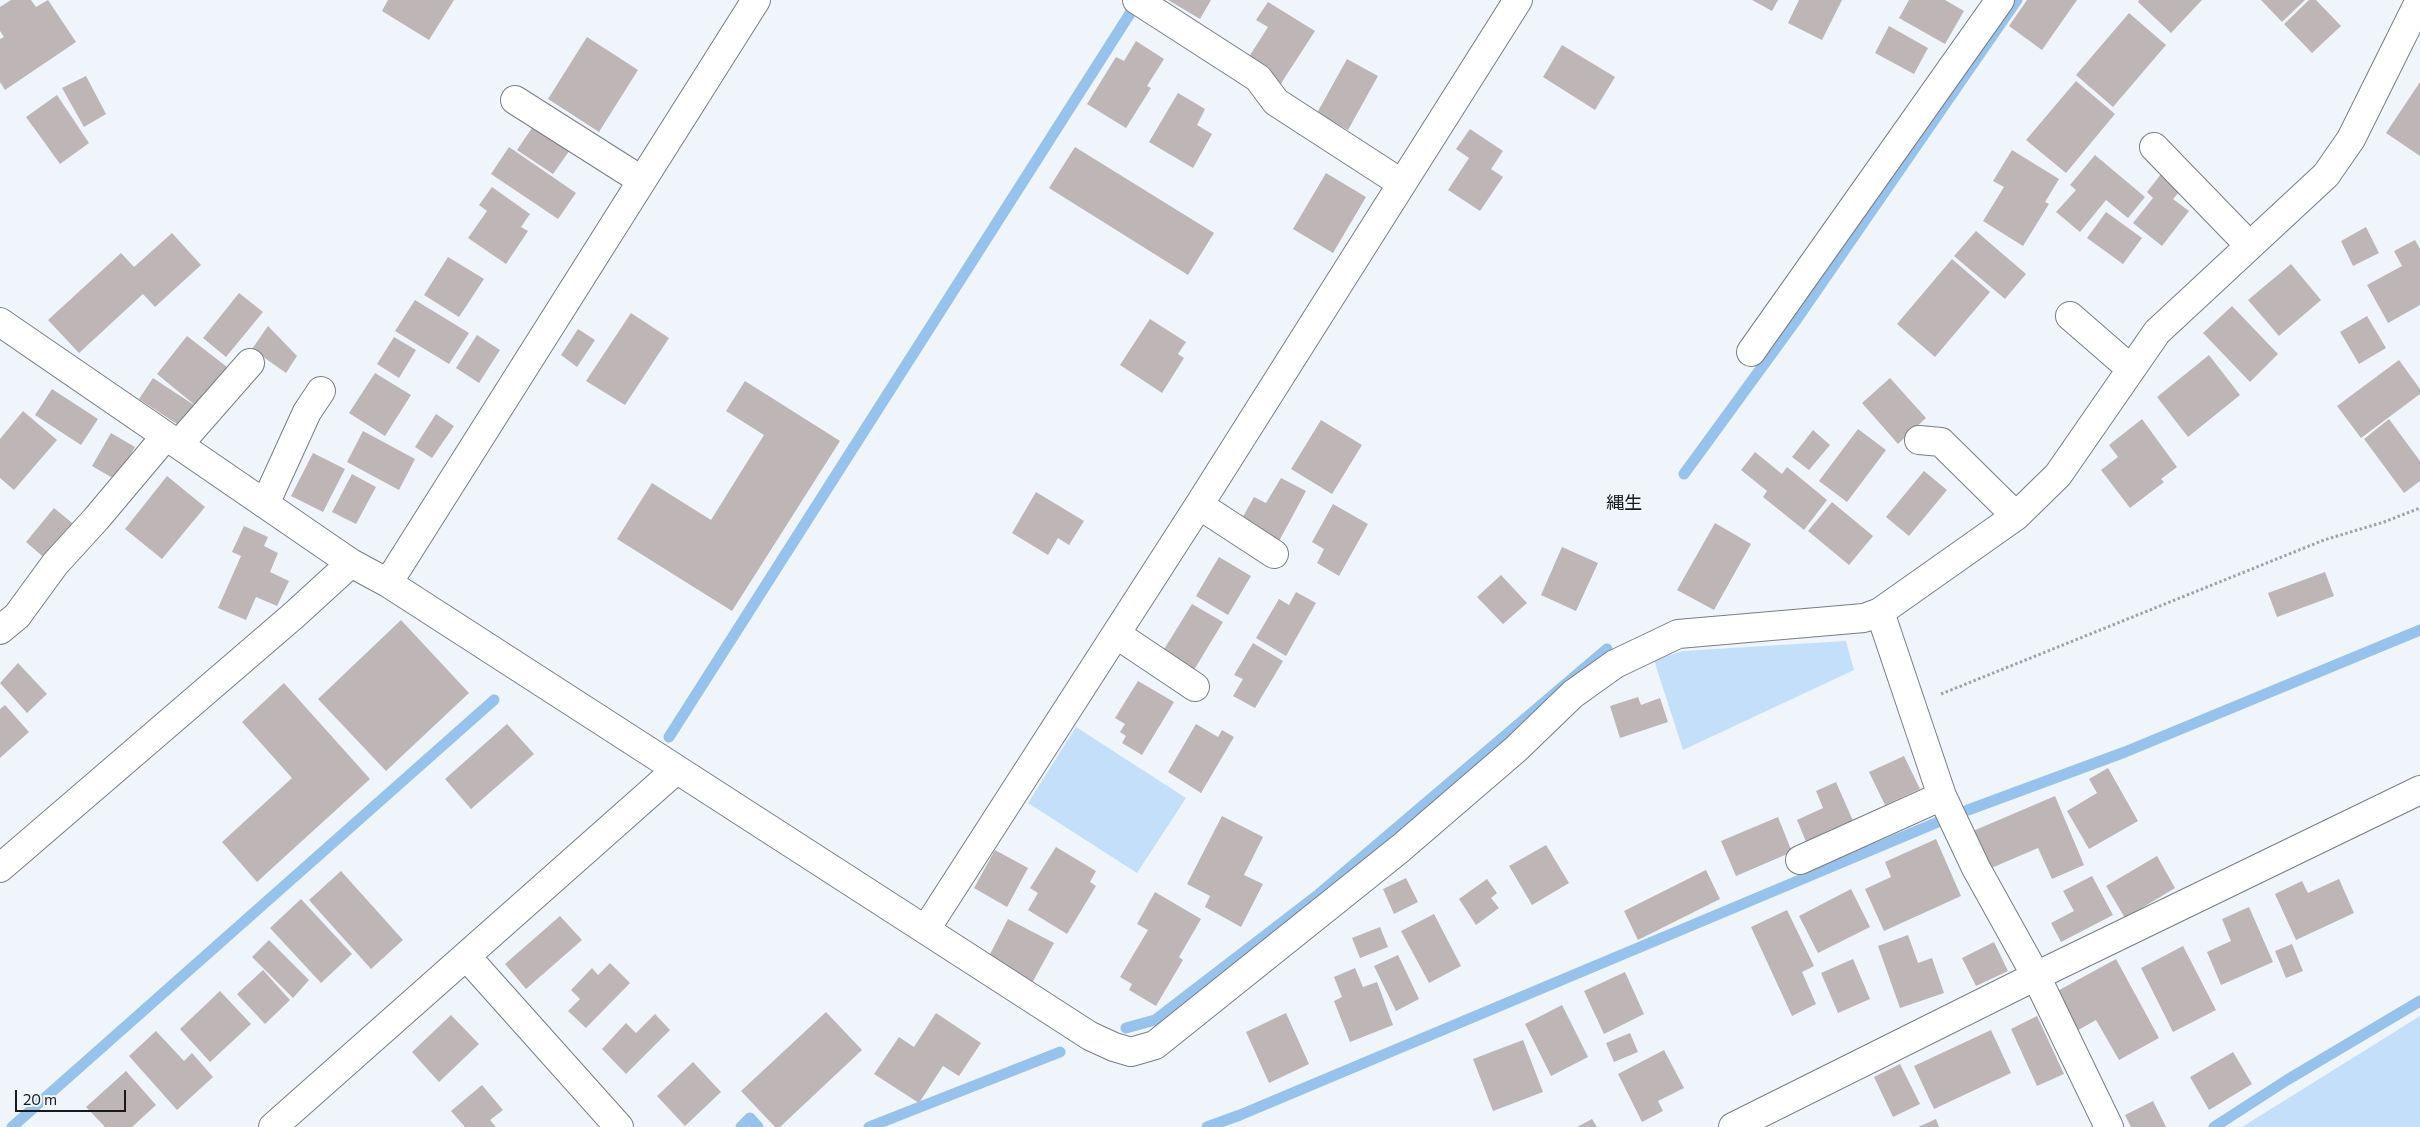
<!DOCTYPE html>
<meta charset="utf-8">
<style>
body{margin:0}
#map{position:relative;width:2420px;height:1127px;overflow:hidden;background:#eff5fb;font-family:Commissioner,sans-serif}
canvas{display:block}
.scale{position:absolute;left:15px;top:1090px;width:111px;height:22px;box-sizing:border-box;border:2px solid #181a1c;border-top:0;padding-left:6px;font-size:15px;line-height:18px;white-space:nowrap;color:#181a1c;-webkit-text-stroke:4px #eff5fb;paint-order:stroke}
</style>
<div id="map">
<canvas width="2420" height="1127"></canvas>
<div class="scale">20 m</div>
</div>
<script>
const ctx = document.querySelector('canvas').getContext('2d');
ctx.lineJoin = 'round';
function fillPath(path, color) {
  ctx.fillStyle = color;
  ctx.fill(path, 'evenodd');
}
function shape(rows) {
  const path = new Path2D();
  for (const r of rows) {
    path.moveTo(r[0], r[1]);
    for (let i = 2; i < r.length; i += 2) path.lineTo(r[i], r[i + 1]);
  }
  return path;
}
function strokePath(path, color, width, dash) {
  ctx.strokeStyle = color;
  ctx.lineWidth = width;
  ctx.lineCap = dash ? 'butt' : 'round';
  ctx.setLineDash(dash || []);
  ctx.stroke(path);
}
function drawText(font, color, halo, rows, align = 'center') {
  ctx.font = font + ' Commissioner,"Noto Sans JP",sans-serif';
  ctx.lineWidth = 4.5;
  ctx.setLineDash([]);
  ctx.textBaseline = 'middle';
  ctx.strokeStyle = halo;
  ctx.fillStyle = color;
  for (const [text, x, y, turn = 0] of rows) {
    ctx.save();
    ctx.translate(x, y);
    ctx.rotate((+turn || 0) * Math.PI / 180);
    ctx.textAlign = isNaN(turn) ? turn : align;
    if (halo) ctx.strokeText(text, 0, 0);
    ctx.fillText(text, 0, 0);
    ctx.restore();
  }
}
fillPath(shape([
 [1846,641,1854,670,1683,750,1654,660,1683,651],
 [1076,727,1186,798,1137,873,1028,803],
 [2420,1016,2420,1127,2242,1127]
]), '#c4dff9');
strokePath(shape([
 [1684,474,1797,319,2017,0],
 [669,737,1138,1],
 [1968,810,2125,752,2420,630],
 [1126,1028,1155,1020,1319,894,1607,649],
 [12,1127,494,700],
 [741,1127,750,1118,758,1127],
 [869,1127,1060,1052],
 [1207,1127,1240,1115,1938,822],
 [2214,1127,2287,1080,2420,1001]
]), '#96c2eb', 11);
fillPath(shape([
 [11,0,31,0,36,7,48,0,76,42,5,90,0,82,0,39,4,37,0,31,0,7],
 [388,0,454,0,429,40,382,11],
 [1168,0,1211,0,1200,19],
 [1752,0,1778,0,1772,11],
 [1799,0,1842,0,1822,40,1788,23],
 [1909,0,1945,0,1964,11,1945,44,1899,18],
 [2027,0,2077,0,2042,50,2009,26],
 [2139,0,2202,0,2171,33,2138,2],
 [2261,0,2305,0,2282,22],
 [2309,0,2316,0,2341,26,2312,53,2284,24],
 [1268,2,1315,31,1280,85,1245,63,1268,27,1256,20],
 [2129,13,2166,45,2113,107,2076,75],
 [1889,26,1928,48,1914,74,1875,53],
 [587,37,638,70,599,132,548,99],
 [1136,41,1164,59,1147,86,1151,88,1126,128,1087,104,1116,57,1124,61],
 [1562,45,1615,77,1595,110,1543,77],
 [1347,59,1378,76,1348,130,1317,113],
 [86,76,106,114,84,127,62,88],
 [2076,81,2115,114,2066,173,2026,140],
 [2420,82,2420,156,2386,133],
 [1178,93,1205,109,1197,125,1212,134,1193,168,1149,142],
 [57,95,89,143,60,164,26,117],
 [536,122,572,147,553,174,517,150],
 [1470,129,1503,151,1491,169,1503,177,1480,211,1448,190,1469,158,1456,149],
 [509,147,576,193,558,219,491,174],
 [1075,147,1214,233,1188,275,1049,188],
 [2012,150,2059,179,2045,202,2049,204,2023,246,1983,221,2004,187,1993,181],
 [2095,155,2145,197,2128,218,2106,200,2080,232,2056,212,2076,190,2070,185],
 [1326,173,1366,197,1333,253,1293,229],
 [2161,174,2181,190,2173,199,2189,211,2162,246,2133,223,2153,198,2147,192],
 [492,187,530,214,521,227,528,231,506,264,468,238,487,211,479,205],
 [2106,212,2142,238,2123,264,2087,238],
 [2366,227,2379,253,2353,266,2341,241],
 [1976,231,2026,274,2005,299,1954,256],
 [172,233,201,265,155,307,143,294,79,353,48,320,121,253,134,267],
 [2415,240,2420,249,2420,305,2388,323,2367,285,2402,266,2394,251],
 [448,257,484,279,459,317,424,295],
 [1952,259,1990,292,1935,357,1897,324],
 [2291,264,2321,300,2279,336,2248,300],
 [239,293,263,312,226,357,203,338],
 [415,300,469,333,449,364,395,331],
 [2232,306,2278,354,2250,382,2203,333],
 [631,313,669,338,625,405,586,381],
 [2367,316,2386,348,2359,364,2340,332],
 [1150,319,1186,342,1178,354,1184,358,1162,393,1120,365],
 [268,326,297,356,286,373,252,349],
 [578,329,595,340,577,367,561,355],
 [477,335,500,350,479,383,456,368],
 [187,336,227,367,196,406,157,374],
 [394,337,416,350,399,378,377,364],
 [2209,355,2240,395,2188,437,2157,397],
 [2399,360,2420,389,2420,394,2361,438,2337,406],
 [375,373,411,395,385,436,349,413],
 [153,378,197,407,183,428,139,399],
 [1890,378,1926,418,1898,444,1862,403],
 [745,381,840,441,732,611,617,539,652,483,711,520,764,435,726,411],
 [52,389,98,419,81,445,35,415],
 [23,411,57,440,14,490,0,478,0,439],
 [436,414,454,426,432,458,415,447],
 [2142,419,2177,467,2161,479,2164,482,2130,508,2101,470,2118,457,2109,445],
 [2389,419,2420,461,2420,481,2404,493,2364,439],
 [1321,420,1362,445,1332,494,1291,469],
 [1858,429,1886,450,1847,502,1819,481],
 [1813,430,1830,445,1809,470,1792,457],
 [363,431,415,459,399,490,347,462],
 [111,433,135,447,116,480,92,466],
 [1755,452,1782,474,1787,467,1827,500,1804,530,1763,497,1767,491,1741,470],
 [313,453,345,469,323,512,291,496],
 [1924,471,1947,490,1909,536,1886,517],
 [352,474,376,487,356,524,332,512],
 [167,476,205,507,162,559,125,529],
 [1281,478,1306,491,1278,543,1240,522,1254,497,1266,503],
 [1036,492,1084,521,1069,545,1058,538,1048,555,1012,533],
 [1832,502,1873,536,1849,565,1808,531],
 [1333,504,1368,524,1339,576,1317,563,1324,549,1312,542],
 [54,508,77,527,48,561,26,542],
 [1715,523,1751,544,1714,610,1677,590],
 [244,526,268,537,264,546,278,553,270,572,289,581,277,606,256,597,246,620,218,608,241,556,232,552],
 [1562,547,1598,563,1576,611,1541,595],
 [1219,557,1251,576,1228,615,1196,596],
 [2325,572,2334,596,2277,617,2268,593],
 [1501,575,1527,603,1503,624,1477,597],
 [1296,592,1316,603,1286,656,1256,638,1279,599,1289,605],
 [1192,604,1223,622,1194,670,1163,651],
 [401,620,469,693,386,771,318,699],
 [1253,643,1283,661,1255,708,1233,696,1243,679,1234,675],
 [18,663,47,694,27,713,0,683],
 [1138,681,1174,702,1142,755,1122,743,1126,736,1120,732,1125,724,1115,718],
 [284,683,370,779,257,882,222,842,292,778,242,722],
 [1638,697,1641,705,1660,698,1668,722,1620,738,1610,706],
 [5,705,29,732,0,758,0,709],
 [507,724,534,754,471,809,445,779],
 [1196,724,1218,737,1222,730,1234,737,1201,793,1168,772],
 [1904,756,1920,789,1885,805,1869,772],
 [2108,768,2138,821,2089,849,2067,811,2097,793,2089,779],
 [1836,782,1854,823,1807,844,1797,820,1823,808,1816,791],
 [2055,796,2084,865,2052,879,2038,848,1989,869,1973,831],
 [1222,816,1263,837,1244,875,1263,884,1241,927,1205,907,1210,896,1187,884],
 [1778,817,1792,852,1736,876,1721,841],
 [1936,839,1961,896,1884,931,1865,889,1891,877,1885,862],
 [1546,845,1569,883,1532,905,1509,866],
 [1056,847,1096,871,1090,882,1096,886,1067,934,1028,910,1038,893,1030,888],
 [995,850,1028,868,1007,907,974,888],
 [2157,856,2175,888,2125,918,2106,886],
 [1706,870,1720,899,1638,940,1624,911],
 [341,871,403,940,371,969,309,900],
 [2092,876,2113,915,2061,942,2051,923,2074,911,2063,891],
 [1406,878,1418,902,1394,914,1383,889],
 [1487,879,1497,893,1491,898,1499,908,1476,925,1459,899],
 [2339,879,2354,913,2296,940,2275,894,2302,881,2308,893],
 [1851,889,1870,927,1818,953,1799,916],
 [1155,892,1201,919,1179,957,1183,960,1156,1006,1129,990,1132,984,1120,977,1148,930,1137,924],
 [301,899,352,954,321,983,270,928],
 [2249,907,2273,962,2221,985,2207,952,2231,941,2222,919],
 [1787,910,1814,966,1802,972,1816,1004,1792,1016,1751,927],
 [1434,914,1461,966,1429,983,1401,931],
 [560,916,582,940,526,989,505,964],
 [1008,919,1054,943,1031,985,986,962],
 [1380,927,1388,947,1360,958,1352,938],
 [1908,935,1918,963,1932,958,1944,993,1900,1008,1878,946],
 [269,940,309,980,293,998,252,957],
 [1994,942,2008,971,1976,986,1962,958],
 [2292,944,2303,971,2286,978,2275,951],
 [2183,946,2216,1010,2173,1032,2141,968],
 [1398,955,1419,999,1396,1011,1374,966],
 [1853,959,1870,999,1838,1013,1821,973],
 [2116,959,2159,1038,2119,1060,2096,1020,2073,1033,2052,994],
 [610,963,630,983,586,1028,568,1011,580,999,571,990,592,968,598,975],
 [1355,968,1363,987,1377,982,1393,1025,1350,1042,1334,1001,1342,997,1334,977],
 [263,970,290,1000,265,1024,237,994],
 [1625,972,1644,1014,1604,1034,1584,991],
 [220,991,251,1024,210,1062,180,1029],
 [1562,1005,1588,1057,1551,1076,1525,1024],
 [826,1012,862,1050,780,1127,775,1127,741,1091],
 [936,1013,981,1043,959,1076,943,1066,919,1103,874,1074,899,1037,914,1047],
 [1286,1013,1309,1064,1269,1083,1246,1032],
 [655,1014,670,1030,626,1074,602,1049,626,1023,636,1033],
 [451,1015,479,1044,439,1082,412,1052],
 [2037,1016,2064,1074,2037,1086,2011,1029],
 [1991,1030,2011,1073,1934,1109,1914,1066],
 [156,1031,184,1061,192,1053,213,1077,177,1110,129,1056],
 [1630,1033,1638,1052,1614,1062,1606,1043],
 [1523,1040,1543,1092,1493,1111,1473,1059],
 [1664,1050,1684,1088,1658,1101,1663,1111,1642,1122,1618,1074],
 [2233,1052,2252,1084,2209,1110,2190,1077],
 [693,1062,721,1092,685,1126,657,1096],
 [1900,1064,1920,1104,1893,1117,1874,1077],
 [126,1071,156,1105,132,1127,105,1127,86,1107],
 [482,1085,503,1110,490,1120,496,1127,465,1127,451,1111],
 [2153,1101,2166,1127,2131,1127,2125,1115],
 [1592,1119,1597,1127,1577,1127],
 [1936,1119,1939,1127,1918,1127]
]), '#beb5b6');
const minor = shape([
 [1137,0,1258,78,1276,102,1401,183],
 [515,100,641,180],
 [2154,147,2249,245],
 [2070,316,2131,369],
 [0,322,351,563,388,583,1090,1036,1114,1047,1131,1052,1155,1045,1401,848,1516,749,1573,694,1615,664,1678,634,1864,618,1880,612,2016,516,2058,475,2157,332,2326,175,2351,139,2420,0],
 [1751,352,2000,0],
 [1919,440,1941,442,2016,516],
 [179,444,250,363],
 [265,504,307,412,321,391],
 [1199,505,1274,554],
 [388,583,756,0],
 [1880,612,1942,796,1976,868,2036,976,2109,1127],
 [0,630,17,616,55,564,96,519,165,437],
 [1116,634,1195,687],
 [1800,860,1942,796],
 [0,868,293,616,351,563],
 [926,929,1199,505,1518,0],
 [466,956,619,1127],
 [273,1127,676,770],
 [1733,1127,2036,976,2420,790]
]);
strokePath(minor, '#787e84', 30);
strokePath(shape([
 [1941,694,2324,540,2384,522,2420,508]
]), '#9ea3a7', 3, [2.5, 2.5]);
strokePath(minor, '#fff', 28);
drawText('18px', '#181a1c', '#eff5fb', [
 ["縄生",1624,503]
]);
</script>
